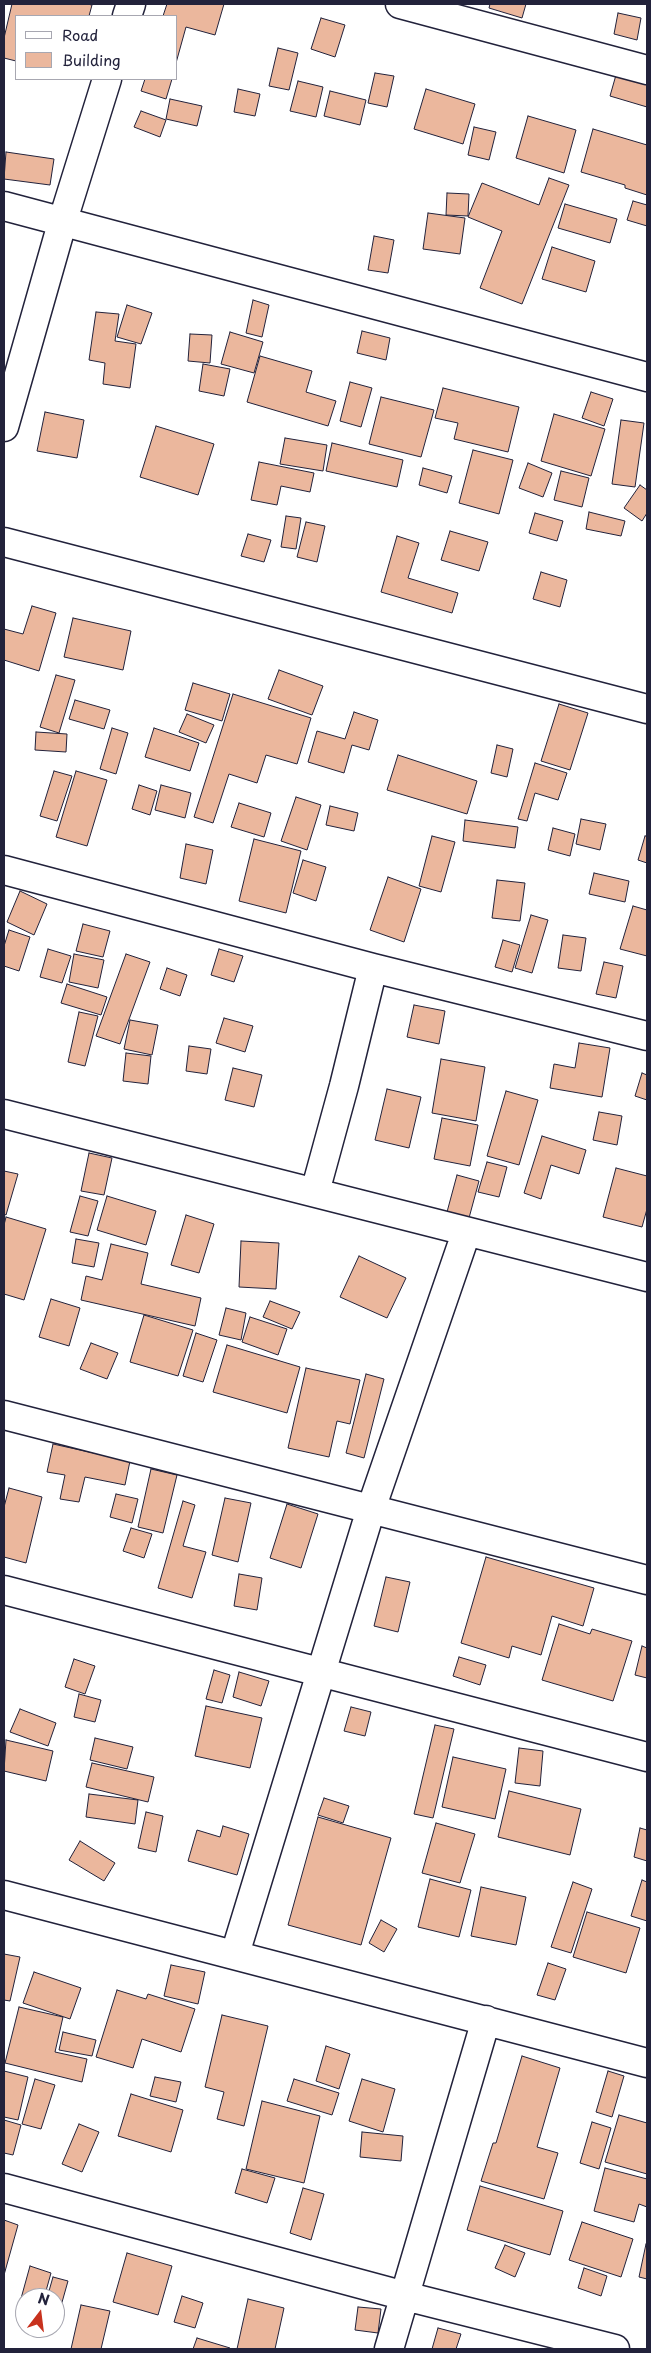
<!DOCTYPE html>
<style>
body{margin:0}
#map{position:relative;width:651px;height:2353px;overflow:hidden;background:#fff;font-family:"Playpen Sans",sans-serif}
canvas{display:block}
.frame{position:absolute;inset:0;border:5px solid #22223b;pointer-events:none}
.legend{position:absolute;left:15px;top:15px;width:162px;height:65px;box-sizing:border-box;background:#fff;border:1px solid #a7a7b1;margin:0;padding:6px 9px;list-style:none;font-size:15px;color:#22223b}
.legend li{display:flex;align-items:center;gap:10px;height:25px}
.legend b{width:25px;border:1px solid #a7a7b1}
.north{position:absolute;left:15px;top:2288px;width:50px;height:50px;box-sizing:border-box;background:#fff;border:1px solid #a7a7b1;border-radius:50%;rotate:15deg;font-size:14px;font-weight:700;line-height:20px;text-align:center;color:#22223b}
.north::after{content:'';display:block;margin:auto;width:18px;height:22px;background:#c8321e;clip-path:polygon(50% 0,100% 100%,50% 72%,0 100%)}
</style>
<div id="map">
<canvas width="651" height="2353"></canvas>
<div class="frame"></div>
<ul class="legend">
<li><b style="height:6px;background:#fff"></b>Road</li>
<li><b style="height:14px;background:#ebb79d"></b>Building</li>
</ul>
<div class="north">N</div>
</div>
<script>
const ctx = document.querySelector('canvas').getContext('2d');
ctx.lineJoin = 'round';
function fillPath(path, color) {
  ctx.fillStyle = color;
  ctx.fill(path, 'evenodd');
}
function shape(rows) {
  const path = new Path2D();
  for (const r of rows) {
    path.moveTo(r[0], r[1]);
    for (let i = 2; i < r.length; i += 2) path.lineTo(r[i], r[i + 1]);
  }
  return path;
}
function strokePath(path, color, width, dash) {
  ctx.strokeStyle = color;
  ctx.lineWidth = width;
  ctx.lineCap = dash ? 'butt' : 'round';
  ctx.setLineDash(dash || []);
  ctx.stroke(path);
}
const building = shape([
 [12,4,87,4,92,5,89,16,16,16,16,61,4,58,4,38,12,4],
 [167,4,224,4,215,35,186,27,176,63,176,16,163,16,167,4],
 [490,4,526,4,522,18,489,8,490,4],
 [618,13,641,18,637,40,614,34,618,13],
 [321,18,345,25,335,57,311,49,321,18],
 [278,48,298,53,289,90,269,86,278,48],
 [375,73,394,76,387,107,368,103,375,73],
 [616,75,647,84,647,107,610,96,616,75],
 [145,79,172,79,166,99,141,91,145,79],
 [298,81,323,87,316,117,290,111,298,81],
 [238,89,260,94,255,116,234,112,238,89],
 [426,89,475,104,463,144,414,129,426,89],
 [330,91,366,100,360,125,324,116,330,91],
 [170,99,202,106,197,126,166,119,170,99],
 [141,111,166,120,160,137,134,127,141,111],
 [528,116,576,130,564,173,516,158,528,116],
 [474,127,496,132,489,160,468,155,474,127],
 [593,129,647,145,647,195,625,188,625,185,581,172,593,129],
 [6,152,54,159,50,185,4,179,6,152],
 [549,178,569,185,522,304,480,288,502,231,468,217,482,183,539,205,549,178],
 [447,193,469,194,468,216,446,215,447,193],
 [633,201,647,205,647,226,627,220,633,201],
 [565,204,617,219,610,243,558,228,565,204],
 [428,213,465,218,460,254,423,249,428,213],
 [374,236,394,240,388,273,368,270,374,236],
 [552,247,595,261,586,292,542,279,552,247],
 [253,300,269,305,262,337,246,333,253,300],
 [127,305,152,313,141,344,117,337,127,305],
 [96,312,119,314,115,341,136,344,130,388,103,384,105,363,89,360,96,312],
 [362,331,390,338,386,360,357,353,362,331],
 [230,332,263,342,254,373,221,364,230,332],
 [190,334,212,335,210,363,188,361,190,334],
 [260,356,312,371,306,392,336,401,328,426,247,402,260,356],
 [203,364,230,369,224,396,199,391,203,364],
 [350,382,372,388,361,427,340,421,350,382],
 [443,388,519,407,508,452,454,439,458,423,435,418,443,388],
 [591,392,613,399,604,426,582,418,591,392],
 [381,397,434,410,421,457,369,444,381,397],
 [45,412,84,420,77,458,37,451,45,412],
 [554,414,605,429,591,476,541,461,554,414],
 [621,420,644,423,635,487,612,484,621,420],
 [156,426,214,444,198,495,140,477,156,426],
 [285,438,327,445,323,471,280,464,285,438],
 [332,443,403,460,397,487,326,471,332,443],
 [473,450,513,460,499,514,459,503,473,450],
 [259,462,314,473,310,492,281,486,277,505,251,500,259,462],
 [528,463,552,473,543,497,519,488,528,463],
 [423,468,452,476,447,493,419,485,423,468],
 [561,471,589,478,582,507,554,500,561,471],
 [640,485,647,490,647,513,642,521,624,508,640,485],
 [589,512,625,521,621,536,586,529,589,512],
 [535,513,563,521,557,541,529,533,535,513],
 [286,516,301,518,296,549,281,547,286,516],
 [306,522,325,526,317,562,297,557,306,522],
 [450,531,488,542,479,571,441,560,450,531],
 [248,534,271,540,264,562,241,556,248,534],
 [397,536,419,543,408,578,458,593,452,613,381,592,397,536],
 [541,572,567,580,560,607,533,599,541,572],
 [32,606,56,613,39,671,4,660,4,629,23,634,32,606],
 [73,618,131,631,123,670,64,657,73,618],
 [279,670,323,686,312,715,268,699,279,670],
 [56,675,75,680,59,733,40,727,56,675],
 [193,683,230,694,222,721,185,710,193,683],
 [233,694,311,718,297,764,266,755,257,783,229,774,213,823,194,817,233,694],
 [75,700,110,710,104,729,69,719,75,700],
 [559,704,588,713,570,770,541,761,559,704],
 [354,712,378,720,369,750,352,745,344,773,308,762,317,731,345,739,354,712],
 [187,714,214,725,206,743,179,732,187,714],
 [112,728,128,733,116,774,100,769,112,728],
 [154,728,199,743,190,771,145,757,154,728],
 [36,732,67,734,66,752,35,750,36,732],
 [497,745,513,749,507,777,491,773,497,745],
 [398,755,477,781,467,814,387,790,398,755],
 [535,763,567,773,558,800,535,793,527,821,518,819,535,763],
 [54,771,72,776,57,821,40,816,54,771],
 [76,771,107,780,87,846,56,837,76,771],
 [139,785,157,791,150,815,132,809,139,785],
 [161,785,191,793,185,818,155,810,161,785],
 [296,797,321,805,307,850,281,841,296,797],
 [239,803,271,813,264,837,231,827,239,803],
 [330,806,358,813,354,831,326,825,330,806],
 [581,819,606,824,600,850,576,844,581,819],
 [465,820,518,827,515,848,463,841,465,820],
 [553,828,575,834,570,856,548,850,553,828],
 [432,836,455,842,441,892,419,886,432,836],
 [645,836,647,836,647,863,638,860,645,836],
 [254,839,301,851,286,913,239,901,254,839],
 [186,844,213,850,206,884,180,878,186,844],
 [303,860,326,867,316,901,293,893,303,860],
 [594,873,629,881,625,902,589,894,594,873],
 [388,877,421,889,404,942,370,930,388,877],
 [497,880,525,883,520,921,492,918,497,880],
 [20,891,47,904,34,935,7,922,20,891],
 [633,906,647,910,647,956,620,949,633,906],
 [531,915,548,920,532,973,515,968,531,915],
 [83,924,110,931,103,957,76,951,83,924],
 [9,930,30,937,19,971,4,966,4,946,9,930],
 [563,935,586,938,581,971,558,968,563,935],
 [503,940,520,945,512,972,495,967,503,940],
 [48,949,71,956,62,983,40,977,48,949],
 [219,949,243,956,234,982,211,975,219,949],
 [74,954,104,960,98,988,69,982,74,954],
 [126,954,150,962,120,1044,96,1036,126,954],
 [604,962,623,966,616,998,596,994,604,962],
 [167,968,187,975,180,996,160,989,167,968],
 [67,984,107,997,101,1015,61,1003,67,984],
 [414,1005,445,1011,439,1044,407,1037,414,1005],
 [79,1012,98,1016,85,1066,68,1062,79,1012],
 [224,1018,253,1026,245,1052,216,1043,224,1018],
 [130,1020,158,1025,152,1055,124,1049,130,1020],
 [579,1043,610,1048,602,1097,550,1088,554,1064,575,1068,579,1043],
 [189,1046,211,1049,207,1074,186,1071,189,1046],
 [126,1053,151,1056,148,1084,123,1081,126,1053],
 [441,1059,485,1067,476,1121,432,1113,441,1059],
 [233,1068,262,1075,254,1107,225,1100,233,1068],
 [642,1073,647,1075,647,1100,635,1096,642,1073],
 [387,1089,421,1097,409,1148,375,1140,387,1089],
 [506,1091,538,1100,519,1165,487,1156,506,1091],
 [599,1112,622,1116,617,1145,593,1140,599,1112],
 [442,1118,478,1125,470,1166,434,1159,442,1118],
 [542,1136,586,1150,579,1174,551,1165,541,1199,524,1193,542,1136],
 [89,1153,112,1158,104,1195,81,1191,89,1153],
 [487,1162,507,1167,499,1197,478,1192,487,1162],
 [616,1168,647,1176,647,1209,642,1227,603,1217,616,1168],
 [4,1171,18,1174,6,1215,4,1214,4,1171],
 [457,1175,479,1181,469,1218,447,1212,457,1175],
 [80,1196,98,1201,88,1236,70,1232,80,1196],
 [107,1196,156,1211,146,1245,97,1230,107,1196],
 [186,1215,214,1224,199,1273,171,1265,186,1215],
 [6,1217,46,1229,24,1300,4,1294,4,1225,6,1217],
 [76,1239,99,1243,94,1267,72,1263,76,1239],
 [241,1241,279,1243,276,1289,239,1287,241,1241],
 [111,1244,148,1253,141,1284,201,1298,195,1326,81,1300,86,1276,102,1280,111,1244],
 [359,1256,406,1278,387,1318,340,1297,359,1256],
 [51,1299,80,1308,69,1346,39,1337,51,1299],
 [270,1301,300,1312,292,1329,263,1317,270,1301],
 [226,1308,246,1313,241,1340,219,1335,226,1308],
 [144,1315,193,1330,178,1376,130,1362,144,1315],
 [250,1317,287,1329,278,1355,242,1342,250,1317],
 [196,1333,217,1340,203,1382,183,1376,196,1333],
 [91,1343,118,1353,107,1379,80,1369,91,1343],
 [227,1345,300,1367,287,1413,213,1392,227,1345],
 [306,1368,360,1380,350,1424,337,1421,329,1457,288,1448,306,1368],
 [366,1374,384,1379,364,1458,346,1453,366,1374],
 [53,1444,130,1461,125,1485,85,1477,79,1502,60,1499,65,1475,47,1472,53,1444],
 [151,1469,177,1475,163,1533,138,1527,151,1469],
 [9,1488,42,1497,26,1563,4,1557,4,1507,9,1488],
 [116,1494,138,1499,132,1523,110,1517,116,1494],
 [225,1498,251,1503,238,1562,212,1555,225,1498],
 [183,1501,195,1505,183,1546,206,1552,192,1598,158,1588,183,1501],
 [287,1504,318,1514,301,1568,270,1558,287,1504],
 [131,1528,152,1534,144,1558,123,1551,131,1528],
 [486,1557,594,1588,583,1626,552,1616,541,1655,512,1646,509,1658,461,1643,486,1557],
 [239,1574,262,1578,257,1610,234,1606,239,1574],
 [386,1577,410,1582,398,1632,374,1626,386,1577],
 [559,1624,590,1634,592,1629,632,1641,613,1701,542,1680,559,1624],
 [642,1646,647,1648,647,1678,635,1675,642,1646],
 [459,1657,486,1665,480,1685,453,1676,459,1657],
 [74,1659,95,1666,85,1694,65,1687,74,1659],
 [214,1670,230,1675,222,1703,206,1699,214,1670],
 [239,1672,269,1681,261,1706,233,1697,239,1672],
 [79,1694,101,1700,95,1722,74,1717,79,1694],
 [206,1706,262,1718,250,1768,195,1756,206,1706],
 [351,1707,371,1712,365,1736,344,1731,351,1707],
 [20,1709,56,1723,48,1746,10,1732,20,1709],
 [435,1725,454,1729,433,1818,414,1814,435,1725],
 [95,1738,133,1747,127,1769,90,1760,95,1738],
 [6,1740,53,1751,46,1781,4,1771,6,1740],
 [519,1748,543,1751,540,1786,515,1783,519,1748],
 [453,1757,506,1769,495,1819,442,1807,453,1757],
 [92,1763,154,1777,148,1802,86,1787,92,1763],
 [509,1791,581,1809,570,1855,498,1837,509,1791],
 [89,1794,138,1800,135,1824,86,1817,89,1794],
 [324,1798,349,1806,343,1823,318,1815,324,1798],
 [146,1812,163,1816,156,1852,138,1848,146,1812],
 [318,1817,391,1838,361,1945,288,1925,318,1817],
 [436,1823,475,1834,460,1883,422,1873,436,1823],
 [223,1826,249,1834,237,1875,188,1861,197,1830,220,1837,223,1826],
 [640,1828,647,1830,647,1861,634,1857,640,1828],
 [80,1841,115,1863,104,1881,69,1860,80,1841],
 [430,1879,471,1890,459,1937,418,1927,430,1879],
 [642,1880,647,1882,647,1921,631,1916,642,1880],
 [573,1882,592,1889,571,1953,551,1947,573,1882],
 [481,1887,526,1897,516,1945,471,1936,481,1887],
 [587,1912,640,1928,626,1973,573,1957,587,1912],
 [381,1920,397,1929,384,1952,369,1943,381,1920],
 [4,1954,20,1957,10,2001,4,2000,4,1954],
 [548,1963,566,1969,555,2000,537,1995,548,1963],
 [171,1965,205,1972,198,2004,164,1996,171,1965],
 [34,1972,81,1988,70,2019,23,2003,34,1972],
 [117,1990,146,1999,148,1994,195,2009,181,2052,142,2039,133,2068,96,2057,117,1990],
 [19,2007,63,2017,55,2052,87,2059,82,2082,5,2063,19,2007],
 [222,2015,268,2026,244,2126,217,2119,224,2092,205,2087,222,2015],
 [63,2032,96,2040,92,2056,59,2050,63,2032],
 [326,2046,350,2054,339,2089,316,2081,326,2046],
 [522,2056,560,2068,537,2147,558,2153,544,2199,481,2181,493,2143,496,2143,522,2056],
 [4,2071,28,2077,18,2120,4,2117,4,2071],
 [608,2071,624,2076,612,2117,596,2112,608,2071],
 [155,2077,181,2082,176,2102,150,2096,155,2077],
 [35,2079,55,2085,41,2129,22,2124,35,2079],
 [294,2079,339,2093,332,2115,287,2101,294,2079],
 [362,2079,395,2089,383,2132,349,2121,362,2079],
 [131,2094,183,2110,171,2152,118,2136,131,2094],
 [262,2101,320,2116,304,2183,246,2169,262,2101],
 [619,2115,647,2123,647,2174,605,2162,619,2115],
 [4,2120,21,2125,13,2155,4,2153,4,2120],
 [592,2122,611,2128,599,2169,580,2163,592,2122],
 [79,2124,99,2132,82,2172,62,2164,79,2124],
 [362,2132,403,2136,401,2161,360,2157,362,2132],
 [605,2168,647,2179,647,2207,639,2204,634,2222,594,2211,605,2168],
 [242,2169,275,2178,267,2203,235,2193,242,2169],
 [480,2186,563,2211,550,2255,467,2230,480,2186],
 [303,2188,324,2194,311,2240,290,2233,303,2188],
 [4,2220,18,2225,4,2275,4,2220],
 [582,2222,633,2239,621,2277,569,2260,582,2222],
 [646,2244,647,2244,647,2279,639,2277,646,2244],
 [505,2245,525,2253,515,2277,495,2268,505,2245],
 [127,2253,172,2266,158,2315,113,2302,127,2253],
 [30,2266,51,2273,44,2298,25,2298,25,2315,17,2313,30,2266],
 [584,2268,607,2276,601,2296,578,2288,584,2268],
 [53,2277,68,2281,59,2313,55,2312,55,2298,47,2298,53,2277],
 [182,2296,203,2303,195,2328,174,2322,182,2296],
 [248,2299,284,2308,275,2349,237,2349,248,2299],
 [81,2305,110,2311,101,2349,71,2349,81,2305],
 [358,2307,381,2309,378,2333,355,2330,358,2307],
 [438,2328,461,2334,456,2349,432,2349,438,2328],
 [197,2338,230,2348,230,2349,193,2349,197,2338]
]);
fillPath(building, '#ebb79d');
strokePath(building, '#22223b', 1);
const minor = shape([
 [400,4,647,70],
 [127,16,131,4],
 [4,206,647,377],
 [4,427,63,220,107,79],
 [4,542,647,709],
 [4,870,373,968,647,1036],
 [4,1114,647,1277],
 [315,1192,344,1086,373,968],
 [4,1415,647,1580],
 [4,1590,647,1757],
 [4,1895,647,2063],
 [235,1954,371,1509,466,1233],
 [4,2188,405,2296,615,2349],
 [389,2349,486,2020]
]);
strokePath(minor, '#22223b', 31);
strokePath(minor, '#fff', 28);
</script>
